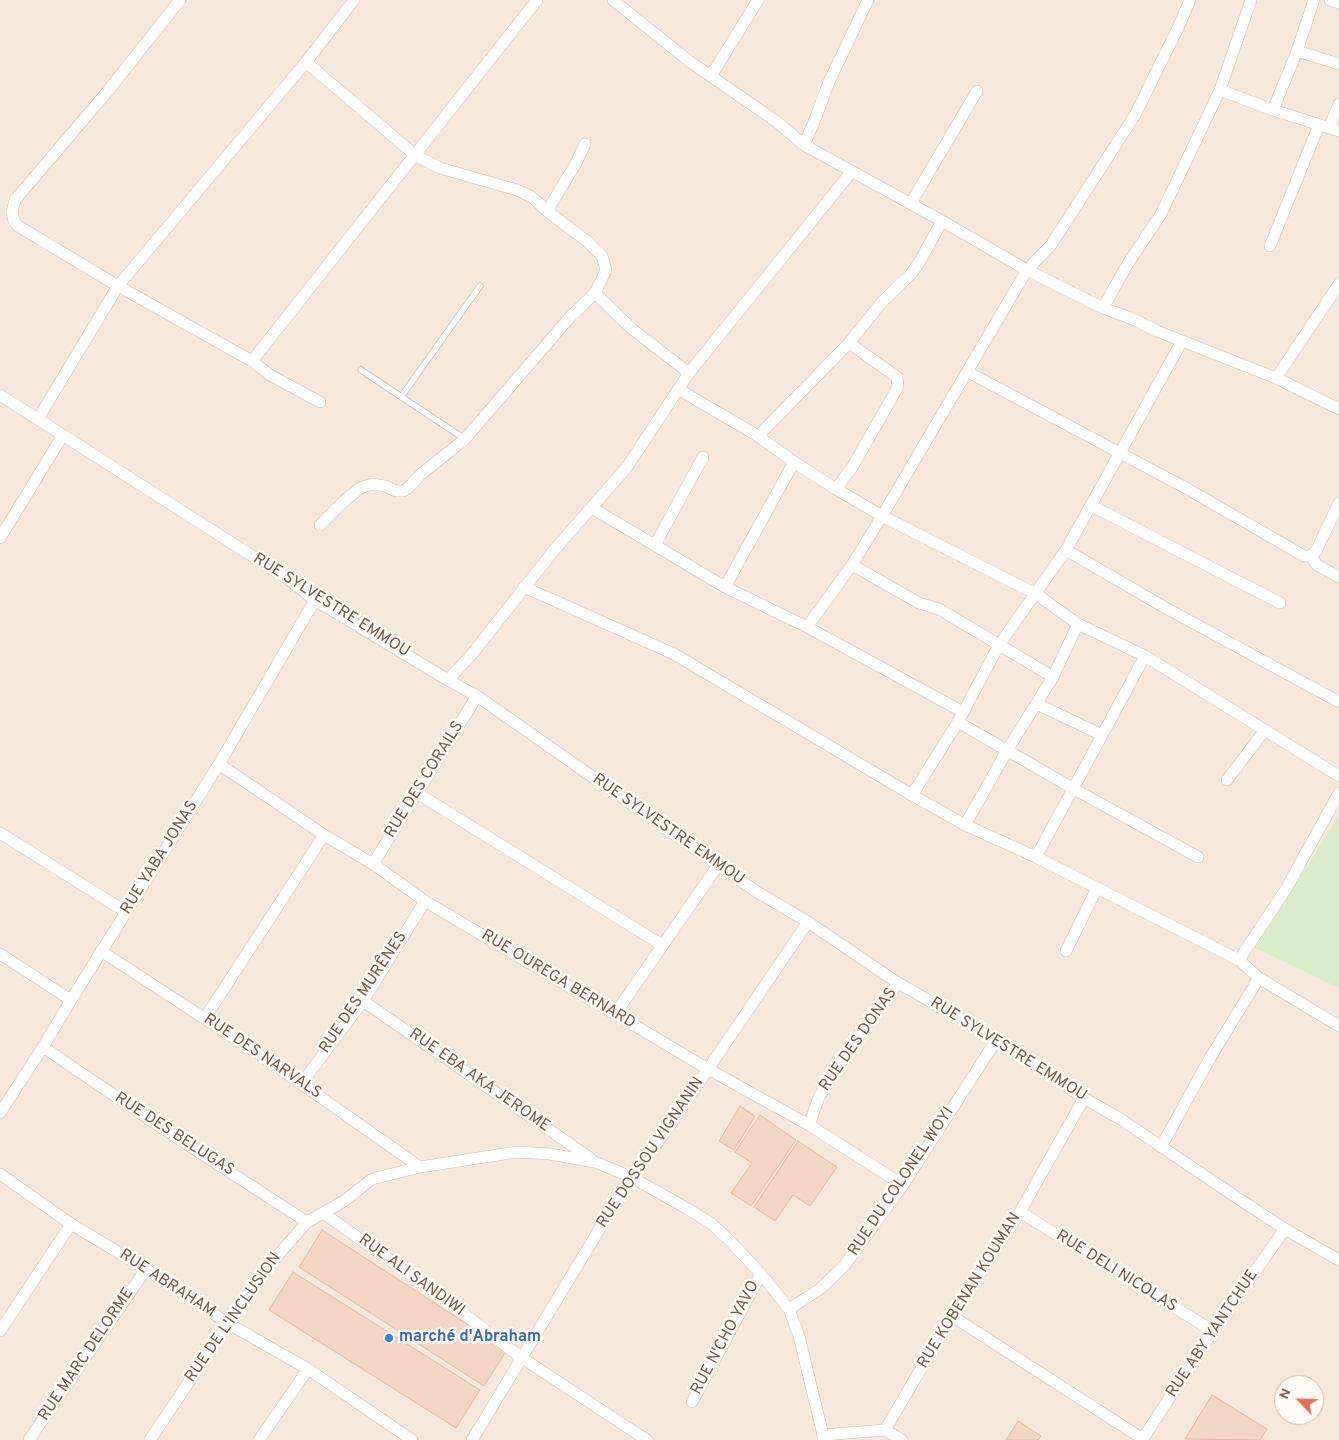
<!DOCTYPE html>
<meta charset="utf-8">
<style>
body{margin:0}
#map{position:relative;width:1339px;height:1440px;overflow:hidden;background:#fdf6ec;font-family:Overpass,sans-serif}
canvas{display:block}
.north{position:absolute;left:1274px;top:1375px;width:50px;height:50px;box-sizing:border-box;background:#fffaf3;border:1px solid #cabbb1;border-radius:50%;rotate:294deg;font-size:14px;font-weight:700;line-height:20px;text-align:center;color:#7a5c4d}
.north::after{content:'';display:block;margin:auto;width:18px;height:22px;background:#e76f51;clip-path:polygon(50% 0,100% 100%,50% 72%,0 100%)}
</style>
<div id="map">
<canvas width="1339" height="1440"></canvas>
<div class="north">N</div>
</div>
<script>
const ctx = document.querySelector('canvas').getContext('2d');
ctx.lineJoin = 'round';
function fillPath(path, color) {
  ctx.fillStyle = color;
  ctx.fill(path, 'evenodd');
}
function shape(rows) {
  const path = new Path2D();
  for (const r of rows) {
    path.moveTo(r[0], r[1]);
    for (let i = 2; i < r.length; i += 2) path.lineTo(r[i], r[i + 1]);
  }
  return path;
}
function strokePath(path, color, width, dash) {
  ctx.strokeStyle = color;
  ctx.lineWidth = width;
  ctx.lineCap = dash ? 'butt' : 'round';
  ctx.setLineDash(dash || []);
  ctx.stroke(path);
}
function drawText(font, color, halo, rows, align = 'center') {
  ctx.font = font + ' Overpass,sans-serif';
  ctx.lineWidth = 5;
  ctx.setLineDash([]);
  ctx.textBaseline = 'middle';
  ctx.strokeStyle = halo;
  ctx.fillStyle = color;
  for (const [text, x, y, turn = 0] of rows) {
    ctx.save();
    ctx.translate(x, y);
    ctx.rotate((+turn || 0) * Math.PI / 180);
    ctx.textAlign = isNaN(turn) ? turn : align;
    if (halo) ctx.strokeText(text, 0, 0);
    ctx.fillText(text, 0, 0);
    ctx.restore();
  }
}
fillPath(shape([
 [0,0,1339,0,1339,1440,0,1440],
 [1284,1385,1314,1385,1314,1415,1284,1415]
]), '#f5e8da');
fillPath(shape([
 [1339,816,1339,988,1255,948]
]), '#d8ecc9');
const building = shape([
 [740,1106,755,1116,734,1150,719,1141,740,1106],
 [760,1115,796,1140,751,1206,731,1193,752,1163,735,1152,760,1115],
 [798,1141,837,1167,810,1206,793,1195,775,1221,754,1207,798,1141],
 [322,1230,507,1350,484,1386,299,1267,322,1230],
 [293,1272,480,1390,456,1428,269,1310,293,1272],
 [1212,1395,1267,1429,1260,1440,1185,1439,1212,1395],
 [1018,1421,1041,1436,1038,1440,1006,1440,1018,1421]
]);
fillPath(building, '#f3d5c3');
strokePath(building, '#e6bba3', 1);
const lane = shape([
 [361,370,465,439],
 [401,397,480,286]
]);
const street = shape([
 [180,0,107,92,15,200,12,212,14,221,18,226,118,286,252,361,270,375,320,402],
 [613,0,689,61,777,122,804,145,942,221,1027,270,1103,308,1133,319,1157,331,1276,378,1339,409],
 [1251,0,1220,90,1273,110,1339,131],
 [1330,0,1339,3],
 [1297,51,1339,64],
 [306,62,415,155,440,168,517,190,532,197,547,211,588,242,602,256,606,270,595,293,632,329,689,373],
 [711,76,758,0],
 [1273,110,1297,51,1314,0],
 [1329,128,1339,104],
 [804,145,814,122,829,82,868,0],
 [911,203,977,91],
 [547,211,575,165,585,144],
 [1270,246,1319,125],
 [1103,308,1127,265,1161,214,1220,90],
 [252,361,537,0],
 [968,372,1184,487,1304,556,1311,556,1316,551,1339,503],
 [1276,378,1339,284],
 [678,389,758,436,794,462,836,489,882,516,1036,594,1078,624,1145,656,1339,776],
 [0,395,285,577,315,600,448,680,477,696,757,892,808,922,898,983,997,1039,1084,1098,1122,1120,1236,1197,1285,1229,1339,1260],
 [38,419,118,286,306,62,354,0],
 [758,436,849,343,882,302,911,274,920,261,942,221],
 [836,489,853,466,898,387,897,377,849,343],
 [1092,506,1280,603],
 [592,508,725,587,807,627,963,712],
 [320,525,343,502,360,488,372,484,385,486,396,491,403,491,408,488,420,475,465,439,570,317,595,293],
 [0,538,63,435],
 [655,545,703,457],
 [1066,550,1164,607,1339,702],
 [1311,556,1317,565,1339,577],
 [852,565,919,603,939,609,1053,677],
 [524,587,674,654,912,795,965,825,1036,857,1239,960,1286,889,1339,793],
 [725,587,794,462],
 [807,627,852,565,882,516,1027,270,1051,245,1135,115,1177,30,1190,0],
 [448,680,472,654,555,549,627,467,689,373,852,171],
 [1037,704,1102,735],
 [958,722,1074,789,1198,857],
 [219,764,324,835,373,864,425,901,708,1069,809,1125,903,1185],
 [1227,780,1265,730],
 [417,793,662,945],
 [912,795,958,722,999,645,1066,550,1182,341],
 [965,825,1008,749,1053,677,1078,624],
 [0,833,126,912],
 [1036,857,1145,656],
 [373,864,477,696],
 [101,951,259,1054,420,1167],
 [1066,951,1097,888],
 [0,954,71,1000],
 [1239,960,1259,978,1339,1026],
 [363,1001,590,1158],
 [615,1014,719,864],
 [205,1018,324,835],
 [43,1047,165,1130,307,1222],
 [301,1084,363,1001,425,901],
 [0,1113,43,1047,71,1000,219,764,315,600],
 [809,1125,819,1097,856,1039,898,983],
 [1161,1147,1210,1058,1259,978],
 [0,1174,71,1224,146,1269,229,1324,308,1369,412,1440],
 [1020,1212,1213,1331],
 [323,1213,435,1292,522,1358,647,1440],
 [789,1309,820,1289,844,1266,903,1185,997,1039],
 [952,1316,1143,1439],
 [0,1331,71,1224],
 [692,1402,761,1274],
 [885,1430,902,1440],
 [823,1435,885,1430,952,1316,1020,1212,1084,1098],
 [29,1440,146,1269],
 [150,1440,260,1276,307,1222,344,1201,372,1179,420,1167,517,1152,550,1154,595,1162,631,1177,688,1209,712,1224,730,1241,761,1274,789,1309,799,1336,823,1435,823,1440],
 [259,1440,308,1369],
 [472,1440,631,1177,666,1131,808,922],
 [1142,1440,1213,1331,1285,1229]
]);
strokePath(lane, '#d1beb0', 7);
strokePath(street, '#d1beb0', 12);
strokePath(lane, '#fff', 5.5);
strokePath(street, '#fff', 11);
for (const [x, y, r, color] of [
 [389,1338,5,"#3f7fe0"]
]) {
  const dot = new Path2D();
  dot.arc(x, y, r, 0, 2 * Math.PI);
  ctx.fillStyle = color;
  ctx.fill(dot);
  strokePath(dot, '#fffaf3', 2);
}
drawText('16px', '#7a5c4d', '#fffaf3', [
 ["RUE SYLVESTRE EMMOU",331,606,32],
 ["RUE DES CORAILS",425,780,-58],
 ["RUE SYLVESTRE EMMOU",668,830,35],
 ["RUE YABA JONAS",160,858,-58],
 ["RUE OUREGA BERNARD",558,980,31],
 ["RUE DES MURÊNES",364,993,-56],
 ["RUE DES DONAS",859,1040,-55],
 ["RUE SYLVESTRE EMMOU",1008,1050,32],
 ["RUE DES NARVALS",262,1057,34],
 ["RUE EBA AKA JEROME",479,1081,35],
 ["RUE DES BELUGAS",174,1135,33],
 ["RUE DOSSOU VIGNANIN",651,1153,-56],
 ["RUE DU COLONEL WOYI",902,1182,-56],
 ["RUE DELI NICOLAS",1116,1272,32],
 ["RUE ALI SANDIWI",411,1276,36],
 ["RUE ABRAHAM",167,1284,33],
 ["RUE KOBENAN KOUMAN",970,1291,-58],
 ["RUE DE L'INCLUSION",234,1318,-55],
 ["RUE ABY YANTCHUE",1213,1334,-56],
 ["RUE N'CHO YAVO",726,1338,-62],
 ["RUE MARC DELORME",87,1355,-56]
]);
drawText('bold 16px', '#366cbe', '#fffaf3', [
 ["marché d'Abraham",399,1338]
], 'left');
</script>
